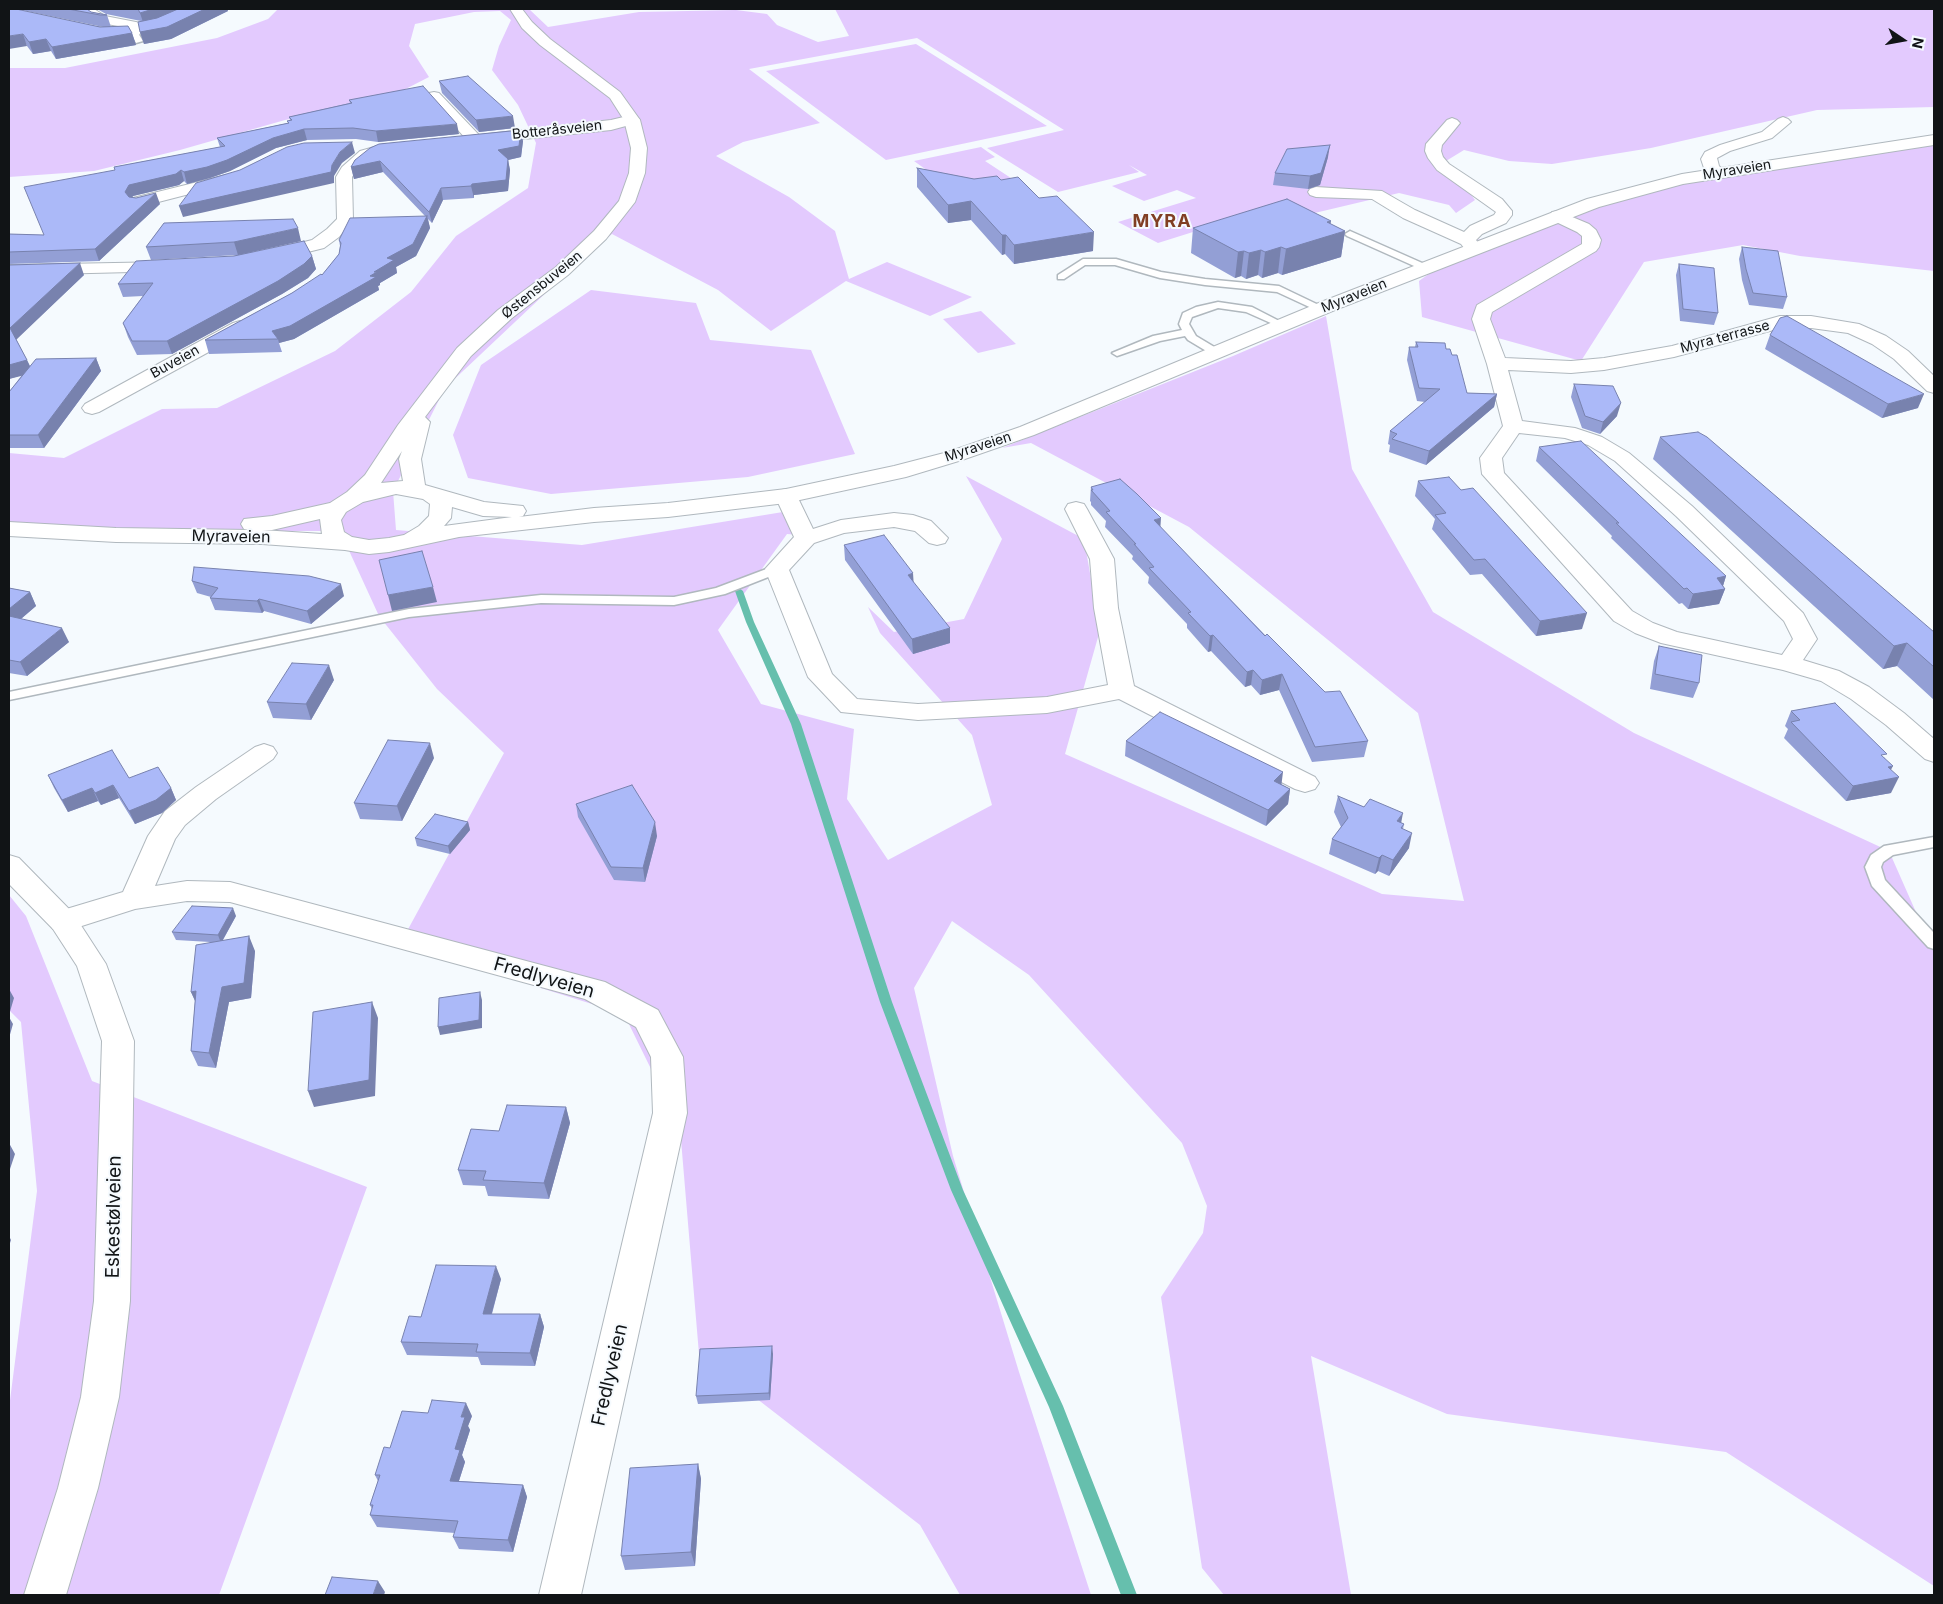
<!DOCTYPE html>
<meta charset="utf-8">
<style>
body{margin:0}
#map{position:relative;width:1943px;height:1604px;overflow:hidden;background:#f5fafe;font-family:Inter,sans-serif}
canvas{display:block}
.frame{position:absolute;inset:0;border:10px solid #111416;pointer-events:none}
.north{position:absolute;left:1878px;top:15px;width:50px;height:50px;-webkit-text-stroke:4px #f5fafe;paint-order:stroke;rotate:102deg;font-size:14px;font-weight:700;line-height:20px;text-align:center;color:#111416}
.north::after{content:'';display:block;margin:auto;width:18px;height:22px;background:#111416;clip-path:polygon(50% 0,100% 100%,50% 72%,0 100%)}
</style>
<div id="map">
<canvas width="1943" height="1604"></canvas>
<div class="frame"></div>
<div class="north">N</div>
</div>
<script>
const ctx = document.querySelector('canvas').getContext('2d');
ctx.lineJoin = 'round';
function fillPath(path, color) {
  ctx.fillStyle = color;
  ctx.fill(path, 'evenodd');
}
function shape(rows) {
  const path = new Path2D();
  for (const r of rows) {
    path.moveTo(r[0], r[1]);
    for (let i = 2; i < r.length; i += 2) path.lineTo(r[i], r[i + 1]);
  }
  return path;
}
function strokePath(path, color, width, dash) {
  ctx.strokeStyle = color;
  ctx.lineWidth = width;
  ctx.lineCap = dash ? 'butt' : 'round';
  ctx.setLineDash(dash || []);
  ctx.stroke(path);
}
function drawText(font, color, halo, rows, align = 'center') {
  ctx.font = font + ' Inter,sans-serif';
  ctx.lineWidth = 4;
  ctx.setLineDash([]);
  ctx.textBaseline = 'middle';
  ctx.strokeStyle = halo;
  ctx.fillStyle = color;
  for (const [text, x, y, turn = 0] of rows) {
    ctx.save();
    ctx.translate(x, y);
    ctx.rotate((+turn || 0) * Math.PI / 180);
    ctx.textAlign = isNaN(turn) ? turn : align;
    if (halo) ctx.strokeText(text, 0, 0);
    ctx.fillText(text, 0, 0);
    ctx.restore();
  }
}
fillPath(shape([
 [278,9,529,9,548,27,639,12,736,10,767,14,777,25,818,42,849,36,835,9,1934,9,1934,107,1817,110,1651,148,1552,164,1509,161,1464,150,1446,161,1475,200,1456,213,1449,205,1399,193,1302,216,1247,215,1158,243,1118,222,1196,198,1177,190,1144,201,1112,186,1147,175,1129,165,1139,172,1058,192,987,148,1064,130,917,38,749,69,820,123,743,142,716,156,789,197,835,231,849,279,887,262,972,297,930,316,846,281,771,331,718,290,612,234,568,272,445,388,393,491,396,530,582,545,789,511,800,535,787,534,718,630,761,704,854,729,847,799,888,860,992,805,972,735,880,633,868,607,894,632,964,619,1002,539,966,476,1084,539,1100,630,1065,754,1382,894,1464,901,1418,713,1189,527,1031,443,1002,448,1233,356,1326,316,1352,469,1433,612,1634,733,1889,851,1934,953,1934,1586,1726,1452,1447,1414,1311,1356,1351,1595,1224,1595,1202,1568,1161,1297,1203,1233,1207,1206,1182,1143,1029,975,952,921,914,988,953,1156,1019,1372,1091,1595,960,1595,920,1525,699,1354,680,1128,624,1014,400,944,504,753,437,689,379,616,340,531,157,531,9,525,9,453,64,458,162,409,217,408,335,351,411,292,456,236,528,188,536,143,518,105,492,70,499,46,511,20,500,11,474,12,415,24,409,46,429,77,390,97,285,120,180,150,94,171,9,177,9,68,65,68,217,38,268,19],
 [916,44,1047,126,886,160,766,71],
 [1934,143,1934,271,1800,256,1743,245,1644,262,1581,361,1422,317,1419,281,1476,240,1496,236,1666,185,1849,153],
 [981,147,995,157,985,161,1014,180,939,179,914,161],
 [591,290,696,303,710,340,811,350,855,454,748,477,551,494,468,478,453,435,481,365],
 [981,311,1016,344,978,353,943,319],
 [9,895,26,916,92,1081,367,1187,219,1595,9,1595,9,1408,37,1191,21,1022,9,1010]
]), '#e3cafe');
fillPath(shape([
 [739,588,743,591,754,622,801,724,892,1002,963,1190,1063,1406,1137,1595,1121,1595,1049,1407,951,1190,880,1002,791,724,746,622,735,591,739,588]
]), '#66bfad');
const service = shape([
 [150,26,153,26,153,30,138,33,143,41,136,43,130,32,131,30,150,26],
 [1350,231,1429,266,1431,268,1426,271,1423,270,1347,236,1345,234,1350,231],
 [1083,259,1116,259,1161,272,1205,279,1279,286,1327,309,1322,312,1318,311,1277,292,1205,285,1160,278,1115,265,1085,265,1064,279,1058,279,1058,275,1083,259],
 [1218,302,1252,307,1287,325,1282,328,1246,312,1218,308,1192,317,1189,324,1196,336,1221,351,1222,353,1221,355,1213,355,1188,340,1185,336,1160,341,1117,356,1112,353,1153,336,1182,330,1179,324,1183,313,1196,307,1218,302],
 [777,565,783,569,781,572,725,594,674,605,541,603,409,617,9,700,9,692,409,609,541,595,674,597,716,588,777,565],
 [1934,837,1934,847,1893,855,1883,862,1881,867,1885,880,1934,933,1934,949,1928,947,1872,886,1865,867,1871,855,1884,846,1934,837]
]);
const minor = shape([
 [80,9,94,9,105,16,141,23,143,29,139,35,123,38,91,34,89,31,91,28,96,27,123,30,129,28,96,22,80,9],
 [434,92,439,93,479,135,611,120,632,115,637,117,640,120,637,123,611,130,485,143,480,141,474,144,469,142,429,99,427,96,429,93,434,92],
 [1783,117,1788,119,1791,122,1772,138,1730,151,1717,158,1719,166,1726,173,1724,176,1712,176,1704,168,1701,159,1705,152,1720,145,1762,132,1778,119,1783,117],
 [1452,118,1457,120,1460,123,1442,145,1441,151,1443,157,1449,164,1502,199,1512,211,1512,215,1506,223,1482,234,1476,240,1483,249,1480,253,1474,254,1468,253,1461,244,1403,218,1372,199,1316,197,1310,195,1308,192,1310,189,1316,187,1382,191,1415,210,1464,232,1470,226,1494,215,1496,212,1437,170,1428,158,1425,151,1426,144,1447,120,1452,118],
 [385,144,390,146,393,149,390,152,372,157,356,170,352,177,353,220,339,237,324,248,271,261,265,260,262,256,265,252,312,240,327,229,337,219,336,177,342,167,360,151,385,144],
 [226,175,232,177,234,180,232,183,139,207,133,206,131,202,133,198,226,175],
 [1558,211,1589,224,1596,230,1601,240,1599,247,1596,251,1492,312,1490,319,1505,358,1571,361,1604,358,1672,346,1780,316,1811,316,1859,324,1886,336,1908,351,1934,376,1934,393,1927,391,1894,359,1872,344,1848,333,1811,328,1781,328,1674,357,1604,370,1571,373,1508,370,1522,421,1575,428,1602,437,1629,453,1692,506,1803,613,1817,639,1803,660,1839,671,1869,687,1904,713,1934,739,1934,762,1925,759,1886,725,1851,699,1821,681,1783,670,1661,643,1635,633,1614,621,1482,474,1480,458,1503,426,1487,364,1472,319,1477,305,1582,244,1582,236,1577,232,1552,220,1550,216,1552,212,1558,211],
 [1519,433,1565,438,1588,445,1615,461,1676,516,1784,621,1793,639,1782,655,1677,632,1653,623,1632,611,1504,473,1502,458,1519,433],
 [167,262,173,263,176,267,173,271,9,275,9,265,167,262],
 [240,321,247,323,249,327,247,331,99,412,92,414,85,412,82,408,85,404,233,323,240,321],
 [786,489,794,491,797,496,813,529,841,520,894,513,913,515,931,521,948,538,945,543,937,545,929,543,915,531,894,527,844,533,814,543,789,570,832,674,857,699,918,704,1047,697,1108,685,1094,608,1090,559,1065,509,1068,504,1076,502,1084,504,1087,509,1114,559,1118,608,1134,686,1315,777,1319,783,1315,789,1305,792,1295,789,1119,699,1047,713,918,720,841,712,808,677,765,569,794,537,775,496,778,491,786,489],
 [264,744,273,747,277,753,273,759,216,799,185,825,175,839,155,886,187,881,230,882,605,982,658,1010,683,1057,687,1113,581,1595,539,1595,653,1113,651,1057,636,1027,585,999,230,902,187,901,135,909,63,932,53,929,48,921,53,913,123,892,148,836,165,811,196,787,255,747,264,744]
]);
const secondary = shape([
 [510,9,522,9,532,22,550,39,620,92,640,120,647,148,645,173,635,202,606,239,568,275,512,318,471,356,425,417,430,422,421,459,425,485,484,502,523,506,526,511,523,516,519,517,594,508,668,503,786,489,894,466,948,452,1020,427,1321,302,1587,199,1682,174,1934,135,1934,145,1683,184,1599,207,1335,310,1034,435,962,460,906,477,786,503,668,517,594,522,459,537,389,552,369,554,345,550,262,544,116,542,9,536,9,522,116,528,249,530,244,529,241,524,244,519,272,516,330,503,347,492,365,475,398,425,457,348,498,310,556,267,594,231,619,201,629,173,631,148,624,120,610,98,540,45,522,28,510,9],
 [402,451,399,459,403,481,381,483,402,451],
 [396,494,423,499,430,504,429,516,419,526,404,535,389,538,369,540,352,537,344,532,341,520,346,512,363,502,396,494],
 [452,507,483,516,512,517,444,526,451,518,452,507],
 [320,519,322,534,262,530,272,530,320,519],
 [9,855,19,858,73,913,106,964,134,1041,130,1301,119,1397,98,1488,66,1595,24,1595,58,1488,81,1397,94,1301,102,1041,77,966,53,929,9,884,9,855]
]);
strokePath(service, '#b0b8be', 3);
strokePath(minor, '#b0b8be', 2);
strokePath(secondary, '#b0b8be', 2);
fillPath(service, '#fff');
fillPath(minor, '#fff');
fillPath(secondary, '#fff');
fillPath(shape([
 [9,9,100,27,103,27,17,9,87,9,91,12,107,15,111,27,132,33,136,45,56,59,51,51,33,54,27,46],
 [97,9,227,9,228,11,171,39,144,44,140,32,141,21,106,14],
 [439,81,515,128,479,132,442,93],
 [349,100,459,134,378,142,356,139,307,140,276,148,230,171,210,178,187,184,184,181,179,185,133,196,132,197,160,204,99,261,9,264,9,234,44,235,115,170,114,167,220,147,217,138,288,123,287,121,290,120,289,117,350,103],
 [523,141,521,157,508,160,510,170,508,191,474,195,474,198,443,200,432,223,428,219,430,228,416,256,396,267,397,273,380,283,380,285,378,286,379,290,294,339,279,343,282,352,209,354,205,340,292,293,322,275,339,254,340,246,339,240,425,216,383,172,354,179,351,167,355,160],
 [1328,157,1320,185,1308,189,1273,185,1275,173],
 [917,168,974,179,1001,180,1039,198,1093,251,1014,264,1005,254,1002,255,971,220,948,223,917,187],
 [164,223,301,241,252,252,312,256,316,269,308,278,282,294,172,354,137,355,128,337,123,323,143,296,123,297,118,284,237,255,151,260,146,247],
 [1330,224,1345,231,1341,257,1282,275,1278,273,1262,278,1258,275,1246,279,1241,276,1235,278,1191,253,1193,228],
 [1742,247,1787,297,1783,309,1749,305,1742,280,1739,259],
 [1679,264,1718,313,1714,325,1680,321,1676,275],
 [9,265,84,275,16,339,30,366,96,358,101,371,44,448,9,448,9,392,22,375,9,379],
 [1770,335,1918,408,1882,418,1765,349],
 [1416,342,1446,349,1452,355,1467,393,1497,394,1494,407,1426,465,1389,452,1390,445,1388,444,1390,431,1425,402,1417,401,1407,360,1409,347,1415,347],
 [1574,384,1617,416,1600,434,1582,428,1571,397],
 [1660,437,1934,632,1934,700,1897,666,1883,669,1653,459],
 [1539,447,1726,576,1723,586,1725,589,1719,604,1688,609,1682,603,1679,604,1611,538,1612,536,1536,461],
 [1418,481,1582,629,1536,636,1482,574,1470,575,1432,529,1435,519,1415,496],
 [1091,487,1160,527,1368,741,1364,757,1312,762,1279,690,1260,695,1251,685,1245,687,1211,651,1208,652,1187,628,1187,624,1148,583,1149,577,1132,559,1133,556,1105,527,1106,521,1091,505,1091,502,1090,501],
 [844,545,950,643,913,654,845,560],
 [192,581,344,596,311,624,264,611,262,613,215,610,210,598,211,597,197,593],
 [9,588,30,592,36,606,21,619,69,642,27,676,9,673],
 [1659,646,1699,683,1693,698,1650,689,1654,661],
 [334,680,311,720,273,718,267,702],
 [1791,711,1885,758,1891,793,1846,801,1784,738,1788,729,1785,726],
 [1126,741,1281,784,1290,789,1288,804,1266,826,1125,756],
 [434,758,402,821,360,819,354,803],
 [48,775,129,778,171,788,176,800,162,813,135,824,119,798,101,805,98,801,68,812,54,788],
 [1338,796,1404,824,1403,829,1409,848,1389,876,1378,871,1375,874,1329,854,1332,839,1341,827,1334,812],
 [576,804,657,836,645,882,614,880,578,817],
 [468,822,470,830,450,854,417,846,415,838],
 [236,916,223,940,255,951,251,998,229,1002,216,1068,198,1066,191,1051,195,1001,191,992,210,942,176,940,172,932],
 [566,1107,570,1123,549,1199,488,1196,485,1186,463,1185,458,1170,499,1131],
 [501,1279,492,1314,540,1314,544,1327,535,1366,481,1365,478,1357,407,1355,401,1342,421,1317],
 [773,1354,770,1400,698,1404,696,1396],
 [472,1416,468,1426,470,1430,462,1455,465,1462,459,1481,523,1485,527,1497,513,1552,459,1549,453,1537,455,1533,377,1527,370,1515,372,1509,370,1505,378,1481,375,1475,390,1448],
 [698,1464,701,1479,695,1566,625,1570,621,1556]
]), '#939fd5');
fillPath(shape([
 [153,9,188,9,144,25,140,13],
 [205,9,227,9,228,11,171,39,144,44,140,32],
 [132,33,136,45,56,59,52,47],
 [23,34,27,46,9,49,9,36],
 [46,39,51,51,33,54,29,42],
 [513,116,515,128,479,132,476,120],
 [457,124,459,134,378,142,376,131],
 [304,129,307,140,276,148,230,171,210,178,187,184,184,172,273,138],
 [521,130,523,141,521,157,508,160,510,170,508,191,474,195,474,198,471,186,472,184,498,150],
 [352,142,355,153,342,163,334,176,334,183,183,217,179,206,332,165,340,152],
 [1330,145,1328,157,1320,185,1308,189,1310,176],
 [380,161,383,172,354,179,351,167],
 [181,170,184,181,179,185,133,196,129,203,125,192,129,185],
 [441,188,443,200,432,223,429,212],
 [156,193,160,204,99,261,95,249],
 [971,201,971,220,948,223,948,205],
 [427,216,430,228,416,256,396,267,397,273,380,283,380,285,378,286,379,290,294,339,279,343,278,339,272,331,370,276,374,272],
 [1331,221,1329,236,1345,231,1341,257,1282,275,1286,249,1327,222],
 [298,228,301,241,238,255,234,242],
 [1094,232,1093,251,1014,264,1014,245],
 [1002,235,1006,235,1005,254,1002,255],
 [1281,247,1278,273,1262,278,1265,252],
 [1261,250,1258,275,1246,279,1249,253],
 [1244,251,1241,276,1235,278,1238,252],
 [312,256,316,269,308,278,282,294,172,354,167,341],
 [80,263,84,275,16,340,10,328],
 [96,358,101,371,44,448,38,435],
 [27,360,33,373,9,379,9,365],
 [1497,394,1494,407,1426,465,1429,451],
 [1924,394,1918,408,1882,418,1888,404],
 [1621,403,1617,416,1600,434,1603,422],
 [1161,518,1160,533,1154,520],
 [913,573,914,588,908,575],
 [1726,576,1722,589,1725,589,1719,604,1688,609,1693,594,1717,578],
 [341,584,344,596,311,624,307,611],
 [433,587,437,602,392,611,388,595],
 [30,592,36,606,9,629,9,609],
 [259,599,264,611,262,613,257,601],
 [1587,613,1582,629,1536,636,1540,621],
 [62,628,69,642,27,676,20,662],
 [950,628,950,643,913,654,912,639],
 [1213,635,1211,651,1208,652,1210,636],
 [1907,643,1897,666,1883,669,1894,646],
 [329,665,334,680,311,720,306,704],
 [1253,670,1251,685,1245,687,1247,672],
 [1282,674,1279,690,1260,695,1262,680],
 [430,743,434,758,402,821,397,806],
 [1893,766,1886,779,1899,777,1891,793,1846,801,1853,786,1888,767],
 [1283,772,1281,788,1274,781],
 [113,785,119,798,101,805,95,793],
 [92,788,98,801,68,812,62,800],
 [171,788,176,800,162,813,135,824,129,811],
 [1290,789,1288,804,1266,826,1268,810],
 [1403,813,1400,829,1397,821],
 [468,822,470,830,450,854,448,846],
 [655,822,657,836,645,882,643,868],
 [1412,833,1409,848,1389,876,1393,860],
 [1382,855,1378,871,1375,874,1379,858],
 [233,908,236,916,221,943,218,935],
 [249,936,255,951,251,998,229,1002,216,1068,209,1053,222,987],
 [9,989,14,998,9,1015],
 [196,991,198,1007,191,992],
 [480,992,482,1000,482,1028,440,1035,438,1027],
 [372,1002,378,1018,375,1096,314,1107,308,1091],
 [9,1017,13,1024,9,1038],
 [566,1107,570,1123,549,1199,544,1183],
 [9,1143,15,1154,9,1172],
 [9,1236,11,1240,9,1246],
 [496,1266,501,1279,488,1327,483,1314],
 [540,1314,544,1327,535,1366,530,1353],
 [772,1346,773,1354,770,1400,769,1393],
 [466,1403,472,1416,468,1426,470,1430,462,1455,465,1462,455,1493,450,1481,455,1449,461,1417],
 [698,1464,701,1479,695,1566,691,1552],
 [523,1485,527,1497,513,1552,508,1540],
 [378,1581,385,1592,384,1595,373,1595]
]), '#7882ae');
const building = shape([
 [9,9,16,9,100,27,128,26,132,33,52,47,46,39,29,42,23,34,9,36,9,9],
 [68,9,87,9,91,12,107,15,100,15,68,9],
 [134,9,153,9,140,13,138,9,134,9],
 [178,9,205,9,167,27,140,32,138,22,157,18,178,9],
 [468,76,513,116,476,120,439,81,468,76],
 [423,86,457,124,376,131,353,128,304,129,273,138,227,160,207,167,184,172,181,170,176,174,129,185,125,192,129,197,136,198,156,193,95,249,9,252,9,234,44,235,24,187,115,170,114,167,225,146,217,138,289,123,287,121,292,120,289,117,352,103,349,100,423,86],
 [521,130,519,146,498,150,508,159,506,180,472,184,471,186,441,188,429,212,380,161,351,167,355,160,370,148,379,144,521,130],
 [352,142,340,152,332,165,331,172,179,206,196,183,240,170,287,147,304,143,352,142],
 [1330,145,1321,173,1310,176,1275,173,1287,149,1330,145],
 [917,168,974,179,997,176,1001,180,1018,177,1039,198,1057,196,1094,232,1014,245,1006,235,1002,235,971,201,948,205,917,168],
 [1287,199,1331,221,1327,222,1345,231,1286,249,1281,247,1265,252,1261,250,1249,253,1244,251,1238,252,1193,228,1287,199],
 [427,216,413,244,387,258,394,260,374,272,377,272,370,276,376,277,290,326,272,331,278,339,205,340,292,293,321,274,322,275,339,254,341,243,339,240,350,218,427,216],
 [293,219,298,228,234,242,146,247,164,223,293,219],
 [304,241,312,256,304,264,278,281,167,341,132,341,123,323,153,283,118,284,136,261,234,256,304,241],
 [1742,247,1778,251,1787,297,1753,293,1746,269,1742,247],
 [80,263,10,328,27,360,9,365,9,265,80,263],
 [1679,264,1714,268,1718,313,1683,309,1679,264],
 [1787,316,1924,394,1888,404,1770,335,1780,318,1787,316],
 [1416,342,1445,343,1446,349,1450,349,1452,355,1457,355,1467,393,1497,394,1429,451,1392,439,1397,434,1390,431,1440,389,1419,388,1409,347,1418,347,1416,342],
 [96,358,38,435,9,435,9,392,36,359,96,358],
 [1574,384,1613,386,1621,403,1603,422,1585,416,1574,384],
 [1698,432,1707,437,1934,632,1934,667,1907,643,1894,646,1660,437,1698,432],
 [1581,441,1726,576,1717,578,1725,589,1693,594,1687,588,1684,589,1616,523,1619,523,1539,447,1581,441],
 [1449,477,1461,490,1473,488,1587,613,1540,621,1485,559,1474,560,1435,515,1446,513,1418,481,1449,477],
 [1120,479,1137,494,1161,518,1154,520,1265,636,1267,634,1325,692,1340,691,1368,741,1315,747,1282,674,1262,680,1253,670,1247,672,1213,635,1210,636,1188,613,1191,612,1149,568,1154,567,1134,544,1136,544,1106,512,1110,511,1091,490,1093,490,1091,487,1120,479],
 [884,535,913,573,908,575,950,628,912,639,844,545,884,535],
 [422,551,433,587,388,595,379,560,422,551],
 [194,567,309,576,341,584,307,611,259,599,257,601,210,598,218,588,192,581,194,567],
 [9,588,30,592,9,609,9,588],
 [9,616,62,628,20,662,9,660,9,616],
 [1659,646,1702,655,1699,683,1655,674,1659,646],
 [292,663,329,665,306,704,267,702,292,663],
 [1835,703,1887,754,1881,755,1893,766,1888,767,1899,777,1853,786,1791,722,1800,720,1791,711,1835,703],
 [1160,712,1283,772,1274,781,1290,789,1268,810,1126,741,1160,712],
 [388,740,430,743,397,806,354,803,388,740],
 [112,750,129,778,158,767,171,788,156,800,129,811,113,785,95,793,92,788,62,800,48,775,112,750],
 [632,785,655,822,643,868,611,867,576,804,632,785],
 [1338,796,1364,807,1370,799,1403,813,1397,821,1404,824,1401,828,1412,833,1393,860,1382,855,1379,858,1332,839,1348,818,1338,796],
 [435,814,468,822,448,846,415,838,435,814],
 [192,906,233,908,218,935,172,932,192,906],
 [249,936,244,983,222,987,209,1053,191,1051,196,991,191,992,196,945,249,936],
 [480,992,479,1020,438,1027,439,998,480,992],
 [372,1002,369,1080,308,1091,313,1012,372,1002],
 [507,1105,566,1107,544,1183,483,1180,486,1171,458,1170,471,1129,499,1131,507,1105],
 [436,1265,496,1266,483,1314,540,1314,530,1353,476,1352,478,1344,401,1342,409,1316,421,1317,436,1265],
 [772,1346,769,1393,696,1396,700,1349,772,1346],
 [432,1400,466,1403,461,1417,465,1417,455,1449,460,1450,450,1481,523,1485,508,1540,453,1537,458,1521,370,1515,373,1505,370,1505,380,1475,375,1475,384,1447,390,1448,402,1411,428,1413,432,1400],
 [698,1464,691,1552,621,1556,630,1468,698,1464],
 [332,1577,378,1581,373,1595,325,1595,332,1577]
]);
fillPath(building, '#abb9f8');
strokePath(building, '#7882ae', 1);
drawText('14px', '#111416', '#f5fafe', [
 ["Botteråsveien",557,130,-6],
 ["Myraveien",1737,170,-9],
 ["Østensbuveien",542,285,-39],
 ["Myraveien",1354,296,-22],
 ["Myra terrasse",1725,337,-15],
 ["Buveien",175,362,-29],
 ["Myraveien",978,447,-18]
]);
drawText('16px', '#111416', '#f5fafe', [
 ["Myraveien",231,537,1]
]);
ctx.letterSpacing = '1px';
drawText('bold 18px', '#813f23', '#f5fafe', [
 ["MYRA",1162,222]
]);
ctx.letterSpacing = '0px';
drawText('19px', '#111416', '#f5fafe', [
 ["Fredlyveien",544,978,16],
 ["Eskestølveien",114,1217,-89],
 ["Fredlyveien",610,1375,-77]
]);
</script>
